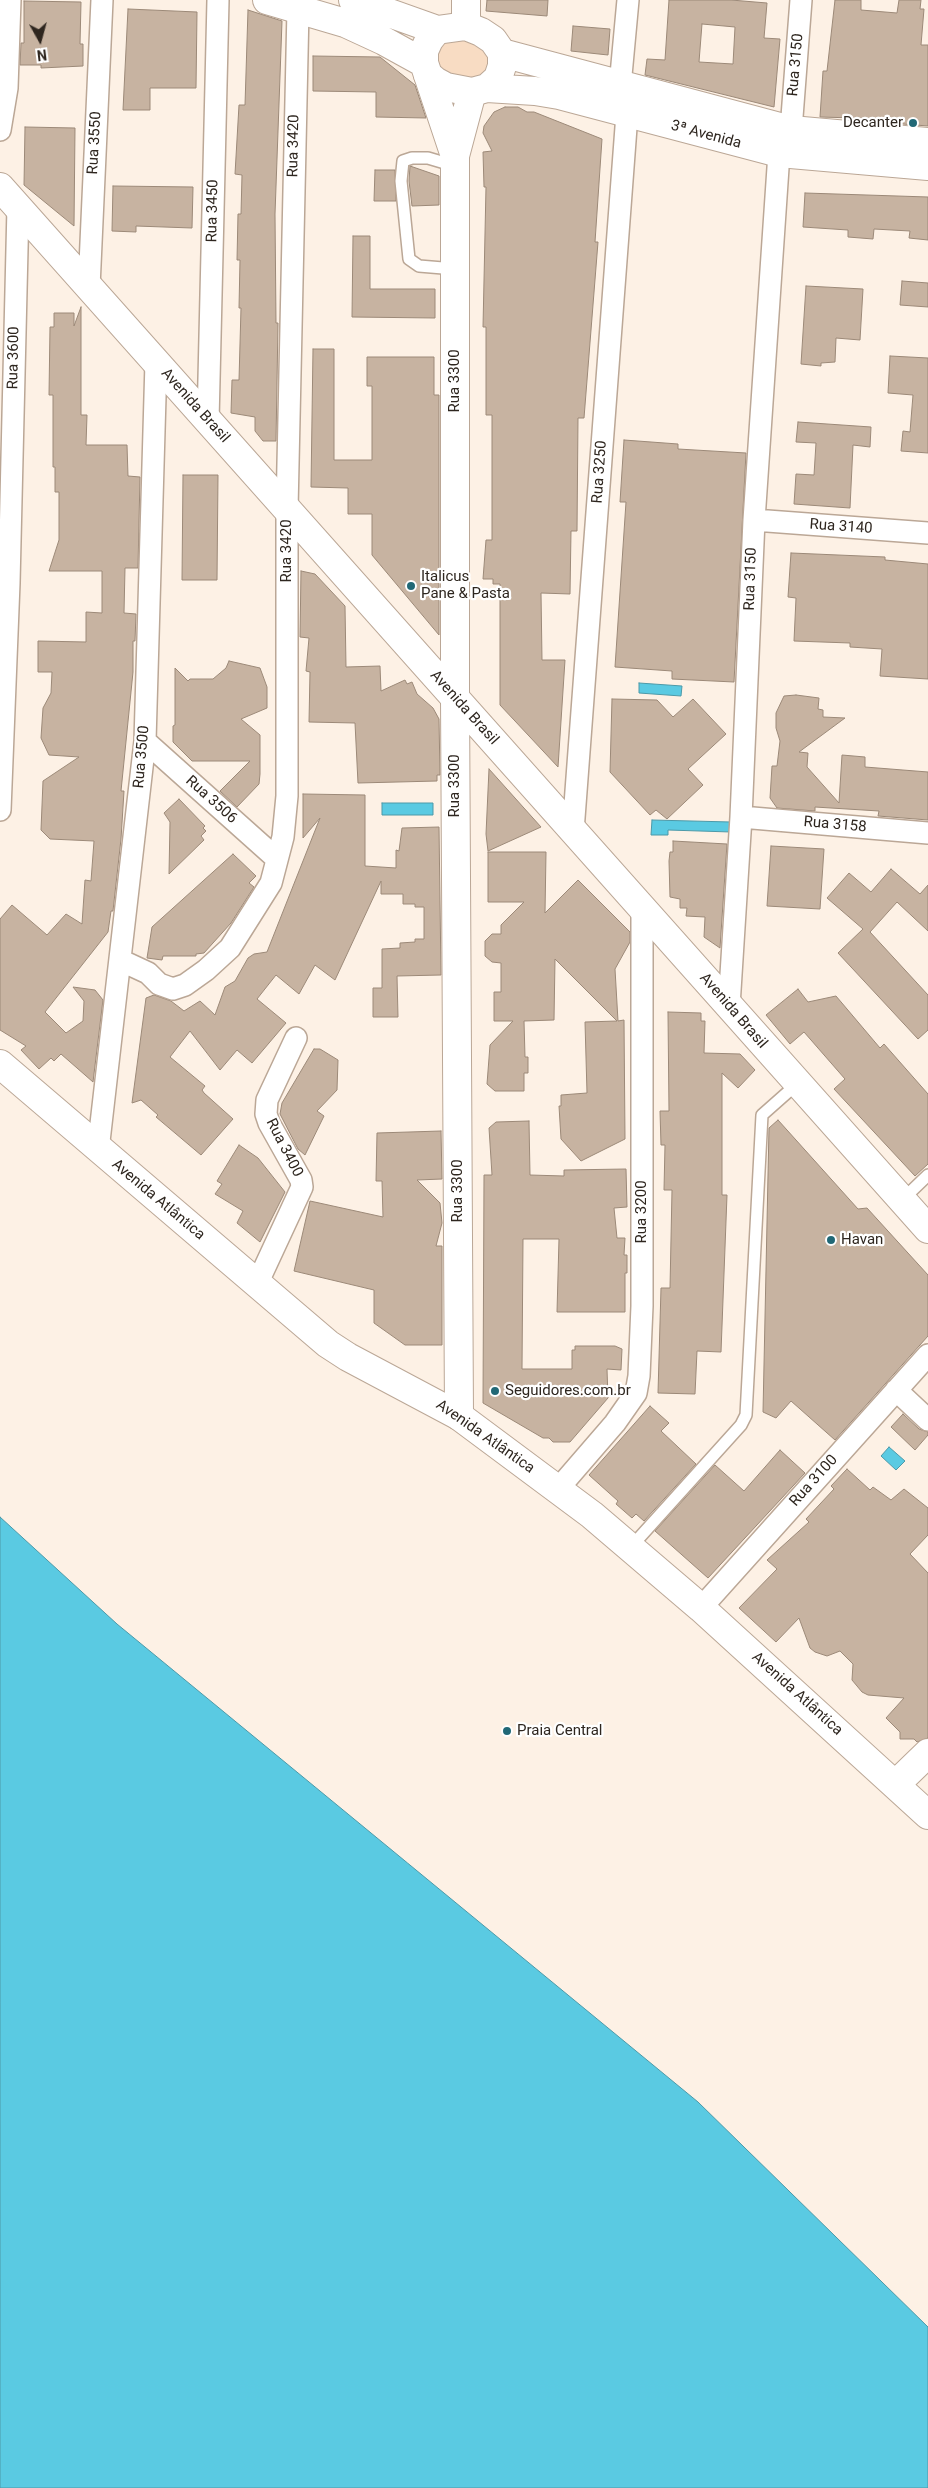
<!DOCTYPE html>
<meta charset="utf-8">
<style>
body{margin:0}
#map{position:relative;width:928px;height:2488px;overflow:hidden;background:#fdf1e5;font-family:Roboto,sans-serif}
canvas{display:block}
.north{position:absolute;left:15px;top:15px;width:50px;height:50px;-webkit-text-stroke:4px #fff;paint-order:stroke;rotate:173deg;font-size:14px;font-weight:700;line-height:20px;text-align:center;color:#2e261f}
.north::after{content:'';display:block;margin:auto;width:18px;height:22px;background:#2e261f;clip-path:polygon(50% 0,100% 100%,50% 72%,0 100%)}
</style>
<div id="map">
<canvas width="928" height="2488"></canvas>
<div class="north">N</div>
</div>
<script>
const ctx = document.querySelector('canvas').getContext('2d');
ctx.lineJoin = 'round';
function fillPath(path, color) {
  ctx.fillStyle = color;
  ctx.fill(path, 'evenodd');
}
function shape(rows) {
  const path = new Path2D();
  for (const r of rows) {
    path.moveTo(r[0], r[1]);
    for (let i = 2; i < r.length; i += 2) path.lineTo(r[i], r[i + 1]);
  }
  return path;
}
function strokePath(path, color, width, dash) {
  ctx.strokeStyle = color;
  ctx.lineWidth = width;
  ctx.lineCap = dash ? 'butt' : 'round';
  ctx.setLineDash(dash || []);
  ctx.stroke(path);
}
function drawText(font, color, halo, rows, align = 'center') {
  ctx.font = font + ' Roboto,sans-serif';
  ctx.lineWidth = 4.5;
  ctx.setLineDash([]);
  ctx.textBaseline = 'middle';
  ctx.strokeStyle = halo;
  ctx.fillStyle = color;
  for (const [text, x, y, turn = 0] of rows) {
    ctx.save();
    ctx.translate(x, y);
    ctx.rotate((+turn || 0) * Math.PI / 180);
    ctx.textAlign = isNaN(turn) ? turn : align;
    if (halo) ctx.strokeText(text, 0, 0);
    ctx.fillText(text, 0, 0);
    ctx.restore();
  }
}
fillPath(shape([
 [454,33,488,46,494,68,479,82,437,71,432,54]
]), '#f8dcc3');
const water = shape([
 [639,683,682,686,681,696,639,693,639,683],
 [382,803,433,803,433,815,382,815,382,803],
 [652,820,731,822,731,832,668,830,668,835,651,835,652,820],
 [889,1447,905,1461,896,1470,881,1456,889,1447],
 [0,1517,117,1624,698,2102,928,2327,928,2488,0,2488,0,1517]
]);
fillPath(water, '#5acae2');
strokePath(water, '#4d99a8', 1);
const building = shape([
 [487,0,548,0,547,16,486,11,487,0],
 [669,0,731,0,767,3,764,38,780,39,774,107,645,75,647,59,665,60,669,0],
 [702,24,735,27,733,64,699,62,702,24],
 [835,0,861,0,861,10,897,13,899,0,921,0,920,9,924,9,921,45,928,45,928,126,890,123,890,119,820,117,823,71,827,71,835,0],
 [24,1,81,2,80,44,83,44,83,66,41,68,41,65,20,65,21,43,24,43,24,1],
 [128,9,197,12,196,88,150,88,150,110,123,110,128,9],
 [248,10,282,21,275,214,276,323,278,323,276,441,263,441,255,431,255,417,231,413,232,380,239,380,241,308,239,308,240,260,237,260,238,214,241,214,242,175,235,174,239,105,245,105,248,10],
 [573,26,610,29,608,55,571,51,573,26],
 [313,56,380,57,415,85,426,118,376,117,376,92,313,91,313,56],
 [505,107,518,107,527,112,534,112,602,139,595,242,598,242,584,418,578,418,577,531,571,531,570,594,541,593,542,660,565,660,558,767,500,705,500,584,493,584,493,579,483,579,486,540,492,540,492,415,486,415,486,327,483,327,486,187,484,187,483,152,492,151,483,133,484,126,494,112,505,107],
 [25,127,75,128,74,226,24,185,25,127],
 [410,166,439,176,439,205,412,206,409,181,410,166],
 [375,170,395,170,396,201,374,201,375,170],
 [113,186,193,187,192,228,136,226,136,232,112,231,113,186],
 [805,193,928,197,928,240,909,238,910,231,874,229,873,239,848,237,848,230,803,227,805,193],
 [353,236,370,236,370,289,435,289,435,318,352,317,353,236],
 [902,281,928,283,928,307,900,305,902,281],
 [806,286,863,289,860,340,836,338,835,362,821,363,821,366,801,364,806,286],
 [81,307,81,415,87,415,86,445,127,445,128,476,140,477,138,568,125,568,124,613,136,614,135,641,133,641,133,672,121,791,124,791,121,839,113,911,111,911,108,932,45,1012,66,1033,83,1021,84,1001,73,987,95,990,103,1000,93,1082,61,1054,54,1061,51,1058,39,1069,21,1050,26,1046,0,1030,0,919,12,905,47,935,66,914,82,924,85,880,91,881,94,841,50,839,41,830,43,781,79,757,49,755,41,738,43,708,51,693,52,672,38,672,38,641,86,642,86,612,102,613,102,571,49,571,59,540,59,492,55,492,55,467,53,467,53,395,49,395,50,327,54,327,54,313,74,313,74,326,81,307],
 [313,349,334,349,334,460,372,460,372,386,367,386,367,357,434,357,434,395,439,395,439,635,372,555,372,514,348,514,348,488,311,487,313,349],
 [890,356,928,358,928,453,901,451,903,431,910,432,913,395,888,393,890,356],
 [798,422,871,427,870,447,853,445,850,508,794,504,796,474,814,475,816,443,796,442,798,422],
 [624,440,678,444,678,449,746,453,734,682,672,679,672,671,615,667,626,502,620,502,624,440],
 [183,475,218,475,217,580,182,580,183,475],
 [791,553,885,557,885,560,928,564,928,679,880,676,882,649,850,647,850,643,794,641,796,598,788,597,791,553],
 [301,571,315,574,345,606,346,667,380,666,381,691,405,680,407,684,412,682,417,694,433,708,439,719,440,775,437,775,437,781,358,783,355,723,309,722,310,672,306,671,309,638,300,637,301,571],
 [229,661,260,668,267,687,267,708,241,719,260,735,260,774,259,784,237,807,220,791,250,761,192,761,173,742,173,726,175,725,175,668,188,681,190,679,213,679,226,668,229,661],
 [796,695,819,698,818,709,823,710,823,717,845,718,799,752,808,753,807,767,839,803,842,755,865,757,865,767,928,772,928,820,878,816,879,811,815,807,815,811,777,808,770,798,772,766,777,766,780,741,776,728,776,713,784,696,796,695],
 [612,699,657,700,673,717,693,699,726,734,688,769,703,785,667,819,656,810,650,815,610,772,612,699],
 [489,769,541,827,488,851,486,834,489,769],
 [303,794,365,795,365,866,396,868,396,850,399,851,402,828,439,827,441,975,397,976,398,1017,373,1017,373,988,382,988,382,949,400,948,400,943,415,942,415,939,424,939,424,907,415,907,415,904,403,904,403,894,381,894,381,881,335,980,315,965,299,994,276,975,257,999,286,1023,252,1063,237,1050,220,1070,190,1031,170,1057,205,1086,202,1090,204,1093,233,1119,201,1155,156,1117,158,1115,141,1100,132,1103,146,998,154,995,171,1001,184,1011,200,1001,215,1015,225,987,235,981,248,958,254,954,267,952,320,818,303,838,303,794],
 [179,799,205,826,203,828,206,831,201,836,204,840,169,874,170,822,164,813,179,799],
 [673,841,727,844,720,948,704,937,705,917,686,916,687,908,680,908,680,899,670,897,669,861,670,852,673,852,673,841],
 [771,846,824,849,820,909,767,906,771,846],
 [488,852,546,852,545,913,578,880,630,932,630,942,615,969,618,1021,624,1020,625,1139,581,1161,561,1139,559,1106,561,1106,561,1095,587,1093,585,1022,617,1021,555,959,554,1020,524,1021,525,1057,528,1057,528,1073,524,1073,524,1091,495,1091,487,1084,490,1045,513,1021,494,1021,494,992,501,992,501,963,492,962,485,956,485,941,492,934,501,934,501,925,524,902,488,902,488,852],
 [233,854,256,876,249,883,254,887,231,923,204,953,196,954,196,956,163,956,162,960,147,958,152,927,233,854],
 [891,869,920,894,928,885,928,931,897,902,870,932,928,995,928,1030,918,1039,838,953,863,929,827,898,849,873,871,892,891,869],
 [798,989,808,1002,836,996,880,1048,884,1044,928,1094,928,1164,915,1176,834,1089,845,1079,804,1032,790,1044,766,1015,798,989],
 [668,1012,701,1013,701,1021,705,1021,704,1053,740,1054,755,1070,738,1088,722,1073,722,1195,727,1195,721,1352,697,1351,695,1394,658,1393,661,1288,670,1288,672,1190,664,1190,665,1145,661,1145,660,1111,669,1111,668,1012],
 [314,1049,320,1049,338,1060,337,1090,317,1111,324,1116,305,1155,298,1149,280,1114,282,1103,314,1049],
 [778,1120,858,1209,867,1208,928,1275,928,1336,835,1440,791,1401,776,1418,763,1412,769,1128,778,1120],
 [529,1121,530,1175,564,1176,564,1170,626,1169,627,1207,614,1208,617,1238,625,1238,624,1255,627,1255,627,1273,625,1273,625,1312,557,1312,559,1239,523,1239,522,1369,572,1369,572,1350,575,1350,575,1346,615,1346,622,1349,621,1370,607,1369,608,1398,570,1442,553,1442,549,1438,543,1438,483,1403,484,1175,492,1175,489,1128,496,1122,529,1121],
 [441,1131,442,1179,417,1180,440,1203,442,1223,436,1246,442,1246,442,1345,405,1345,374,1323,374,1290,294,1271,310,1201,383,1217,382,1181,376,1181,377,1133,441,1131],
 [239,1145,258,1158,285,1192,260,1242,237,1223,243,1211,215,1194,222,1184,217,1181,239,1145],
 [650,1406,669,1423,661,1431,696,1464,644,1521,636,1514,632,1518,616,1504,618,1501,589,1475,650,1406],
 [903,1414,919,1429,928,1432,928,1435,915,1450,891,1427,903,1414],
 [780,1450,805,1473,708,1578,655,1531,715,1465,744,1491,780,1450],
 [847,1469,870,1490,873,1487,891,1500,904,1489,928,1508,928,1535,910,1554,928,1573,928,1738,917,1742,914,1739,900,1739,900,1732,886,1718,904,1698,868,1695,862,1692,852,1680,853,1664,840,1651,827,1656,815,1652,810,1648,799,1618,776,1642,739,1608,777,1569,767,1560,809,1522,806,1519,834,1489,831,1486,847,1469]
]);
fillPath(building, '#c7b3a1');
strokePath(building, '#9c8978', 1);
const service = shape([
 [455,269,419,266,409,259,401,181,403,161,412,158,428,158,455,166],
 [902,1200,928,1175],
 [630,1548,741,1425,746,1415,762,1115,797,1084]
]);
const minor = shape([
 [620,86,628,0],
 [0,130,7,88,10,0],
 [791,130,801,0],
 [89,287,102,0],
 [208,421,218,0],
 [754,520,928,533],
 [145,741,277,859],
 [0,810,9,583,18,207],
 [741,817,928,833],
 [573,831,627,114],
 [120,960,148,973,159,984,173,989,185,985,206,970,230,948,271,883,283,837,287,796,287,509,298,9],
 [729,1006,741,817,754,520,779,153],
 [98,1150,145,741,156,362],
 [257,1284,302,1187,301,1180,269,1123,266,1114,267,1100,296,1038],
 [896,1390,928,1420],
 [558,1489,615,1423,636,1393,639,1376,642,1306,642,908],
 [701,1608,928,1355]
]);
const tertiary = shape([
 [455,698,459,1416]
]);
const secondary = shape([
 [466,26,466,0],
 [428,75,455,156],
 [455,698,455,156,472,92],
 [896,1784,928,1753]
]);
const primary = shape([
 [267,0,345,23,384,41,424,63],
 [353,0,437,30],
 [466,26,481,32,493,40,502,53,502,66,498,78,487,88,472,92,446,87,435,81,428,75,424,63,424,51,429,40,437,30,466,26],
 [502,53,791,130,928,142],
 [487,88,535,91,559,95,779,153,928,166],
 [0,187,928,1229],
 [0,1064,328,1344,348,1357,459,1416,592,1515,701,1608,928,1815]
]);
strokePath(service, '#bba796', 14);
strokePath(minor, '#bba796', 24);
strokePath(tertiary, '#bba796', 30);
strokePath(secondary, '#bba796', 30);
strokePath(primary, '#bba796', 30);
strokePath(service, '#fff', 11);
strokePath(minor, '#fff', 21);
strokePath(tertiary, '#fff', 28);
strokePath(secondary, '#fff', 28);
strokePath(primary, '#fff', 28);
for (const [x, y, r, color] of [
 [913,123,5,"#216876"],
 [411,586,5,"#216876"],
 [831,1240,5,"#216876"],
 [495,1391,5,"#216876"],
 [507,1731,5,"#216876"]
]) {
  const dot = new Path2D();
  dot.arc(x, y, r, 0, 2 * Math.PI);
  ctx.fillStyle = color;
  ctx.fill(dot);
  strokePath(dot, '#fff', 2);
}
drawText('15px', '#2e261f', '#fff', [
 ["Rua 3150",796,65,-85],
 ["3ª Avenida",706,135,15],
 ["Rua 3550",95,143,-87],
 ["Rua 3420",294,146,-89],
 ["Rua 3450",213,211,-89],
 ["Rua 3600",14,358,-89],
 ["Rua 3300",455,381,-90],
 ["Avenida Brasil",195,406,48],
 ["Rua 3250",600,472,-86],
 ["Rua 3140",841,527,4],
 ["Rua 3420",287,551,-90],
 ["Rua 3150",751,579,-88],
 ["Avenida Brasil",464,708,48],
 ["Rua 3500",142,757,-85],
 ["Rua 3300",455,786,-90],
 ["Rua 3506",211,800,42],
 ["Rua 3158",835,825,5],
 ["Avenida Brasil",733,1011,49],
 ["Rua 3400",284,1148,63],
 ["Rua 3300",458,1191,-90],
 ["Avenida Atlântica",158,1200,40],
 ["Rua 3200",642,1212,-90],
 ["Avenida Atlântica",485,1437,35],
 ["Rua 3100",814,1481,-48],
 ["Avenida Atlântica",797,1694,42]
]);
drawText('15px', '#2e261f', '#fff', [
 ["Decanter",903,123,"right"],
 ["Italicus",421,577],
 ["Pane & Pasta",421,594],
 ["Havan",841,1240],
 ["Seguidores.com.br",505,1391],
 ["Praia Central",517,1731]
], 'left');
</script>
